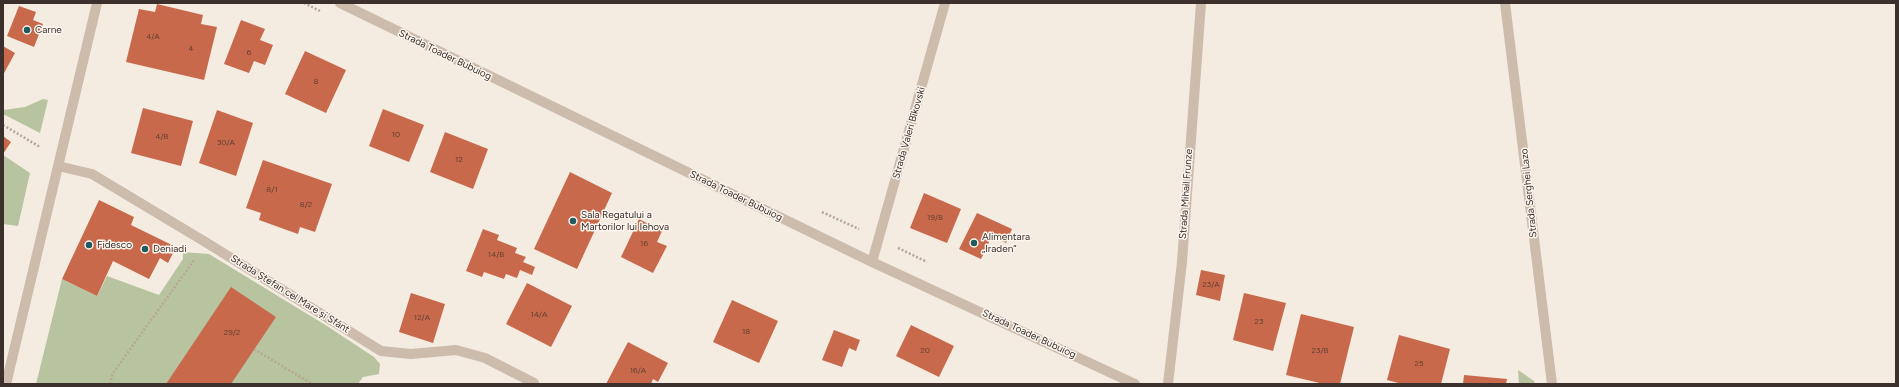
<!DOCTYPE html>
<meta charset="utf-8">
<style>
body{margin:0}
#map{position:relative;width:1899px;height:387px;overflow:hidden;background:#f4ebe1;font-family:Figtree,sans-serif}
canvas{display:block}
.frame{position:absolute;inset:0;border:4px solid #3b302b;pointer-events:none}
</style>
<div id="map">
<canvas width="1899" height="387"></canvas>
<div class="frame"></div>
</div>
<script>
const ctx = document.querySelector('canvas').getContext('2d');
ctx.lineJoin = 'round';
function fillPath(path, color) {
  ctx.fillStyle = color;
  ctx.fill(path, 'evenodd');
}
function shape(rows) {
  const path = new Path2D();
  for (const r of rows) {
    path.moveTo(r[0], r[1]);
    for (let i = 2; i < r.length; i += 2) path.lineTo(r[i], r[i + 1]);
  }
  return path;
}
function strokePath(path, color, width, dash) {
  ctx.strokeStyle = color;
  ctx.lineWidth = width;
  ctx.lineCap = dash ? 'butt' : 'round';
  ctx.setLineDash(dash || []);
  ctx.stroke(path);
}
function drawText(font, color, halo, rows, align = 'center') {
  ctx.font = font + ' Figtree,sans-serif';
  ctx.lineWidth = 3;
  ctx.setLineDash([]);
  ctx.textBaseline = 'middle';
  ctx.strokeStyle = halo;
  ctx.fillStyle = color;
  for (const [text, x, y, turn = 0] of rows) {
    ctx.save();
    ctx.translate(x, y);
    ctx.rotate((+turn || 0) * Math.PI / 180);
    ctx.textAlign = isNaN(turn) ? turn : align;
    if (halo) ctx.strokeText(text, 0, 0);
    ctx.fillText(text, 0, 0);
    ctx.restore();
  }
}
fillPath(shape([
 [43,99,48,100,40,133,3,114,3,110,25,107],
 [3,155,30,173,18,226,3,224],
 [183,252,209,254,327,326,374,357,380,364,379,374,363,377,358,384,36,384,62,279,97,296,107,276,159,295,183,259],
 [1518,370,1534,381,1535,384,1519,384]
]), '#b8c4a0');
fillPath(shape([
 [157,4,203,15,201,24,217,27,204,80,126,62,139,9,155,12],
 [19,6,36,12,33,20,43,24,34,47,7,36],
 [241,20,265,29,260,40,273,45,265,65,254,61,249,73,224,64],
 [3,46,15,53,3,75],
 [305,51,346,70,326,113,285,94],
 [143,108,193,121,181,166,131,153],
 [383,109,424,125,409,162,369,146],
 [217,110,253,123,236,176,199,163],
 [445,132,488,149,473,189,430,172],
 [3,136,11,142,3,154],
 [263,160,332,184,315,232,300,227,298,234,259,220,261,213,246,208],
 [570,172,612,193,577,269,534,249],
 [924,193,961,209,947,243,910,228],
 [99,200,134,217,131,225,176,247,168,263,160,258,149,279,113,261,97,296,62,279],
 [977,213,1012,229,1006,243,992,236,981,259,959,249],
 [639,219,662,231,657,242,667,246,653,273,621,257],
 [483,229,499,235,497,240,517,248,515,253,526,257,523,262,535,267,532,275,520,270,517,278,506,274,504,279,484,272,482,277,466,271],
 [1201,270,1225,275,1220,301,1196,295],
 [527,283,572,306,551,347,506,324],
 [231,287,276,317,231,384,166,384],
 [411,293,445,304,433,343,399,332],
 [1244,293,1286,303,1273,351,1233,340],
 [732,300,778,321,759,363,713,342],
 [1301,314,1354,327,1340,384,1324,384,1286,375],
 [911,325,954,346,939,377,896,356],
 [834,330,860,340,856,351,849,348,842,367,822,360],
 [1399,335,1450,349,1441,384,1402,384,1387,380],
 [628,342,668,363,658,382,653,379,651,384,606,384],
 [1464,375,1507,379,1506,384,1463,384]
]), '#c8694b');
strokePath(shape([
 [304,3,320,11],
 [3,125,40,147],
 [822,212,859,229],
 [898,248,927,262],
 [254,349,312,384],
 [110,384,113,373,195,259]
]), '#b9a596', 2.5, [2, 2]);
strokePath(shape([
 [340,3,872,262,1135,384],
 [1505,3,1552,384],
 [58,166,92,174,207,243,381,351,411,354,456,350,485,358,534,383],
 [872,262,945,3],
 [6,384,97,3],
 [1168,384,1182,262,1201,3]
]), '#cdbbac', 10);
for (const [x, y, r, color] of [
 [27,30,4,"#1f5a5e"],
 [573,221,4,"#1f5a5e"],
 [974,243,4,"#1f5a5e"],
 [89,245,4,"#1f5a5e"],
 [145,249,4,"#1f5a5e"]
]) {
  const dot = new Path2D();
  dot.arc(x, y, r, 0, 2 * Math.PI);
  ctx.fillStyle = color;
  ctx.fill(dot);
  strokePath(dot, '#fbf5ee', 1.5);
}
drawText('8px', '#5e3e33', null, [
 ["4/A",153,37],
 ["4",191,49],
 ["6",249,53],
 ["8",316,82],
 ["10",396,135],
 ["4/B",162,137],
 ["30/A",226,143],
 ["12",459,160],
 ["8/1",272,190],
 ["8/2",306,205],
 ["19/B",935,218],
 ["16",644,244],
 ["14/B",496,255],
 ["23/A",1211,285],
 ["14/A",539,315],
 ["12/A",422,318],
 ["23",1259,322],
 ["18",746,332],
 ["29/2",232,333],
 ["20",925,351],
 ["23/B",1320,351],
 ["25",1419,364],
 ["16/A",638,371]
]);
drawText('10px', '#3b302b', '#fbf5ee', [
 ["Carne",35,30],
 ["Sala Regatului a",581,215],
 ["Martorilor lui Iehova",581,227],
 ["Alimentara",982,237],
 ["„Iraden”",982,249],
 ["Fidesco",97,245],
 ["Deniadi",153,249]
], 'left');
drawText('10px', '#3b302b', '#fbf5ee', [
 ["Strada Toader Bubuiog",445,55,26],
 ["Strada Valeri Bîkovski",909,133,-74],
 ["Strada Serghei Lazo",1529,193,-96],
 ["Strada Mihail Frunze",1186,194,-86],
 ["Strada Toader Bubuiog",736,196,26],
 ["Strada Ștefan cel Mare și Sfânt",290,294,32],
 ["Strada Toader Bubuiog",1029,334,25]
]);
</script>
